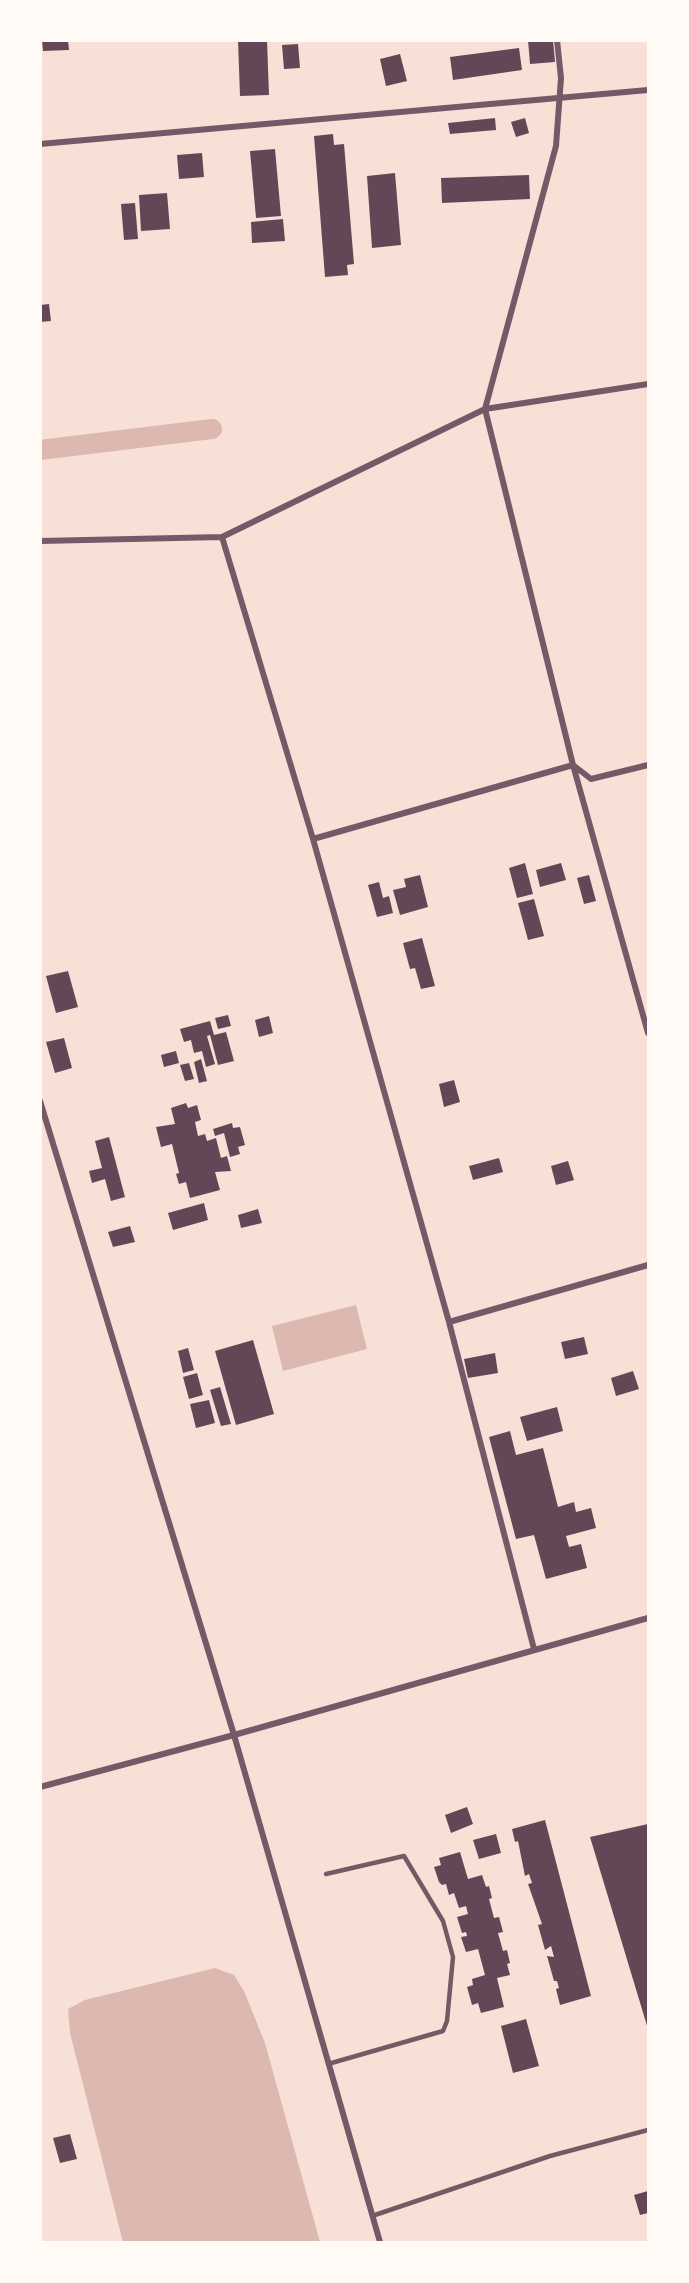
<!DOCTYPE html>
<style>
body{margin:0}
#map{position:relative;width:689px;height:2283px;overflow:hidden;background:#f7e1d7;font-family:Karla,sans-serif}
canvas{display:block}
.frame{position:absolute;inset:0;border:42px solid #fffaf5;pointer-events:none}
</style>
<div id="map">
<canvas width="689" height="2283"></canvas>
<div class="frame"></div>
</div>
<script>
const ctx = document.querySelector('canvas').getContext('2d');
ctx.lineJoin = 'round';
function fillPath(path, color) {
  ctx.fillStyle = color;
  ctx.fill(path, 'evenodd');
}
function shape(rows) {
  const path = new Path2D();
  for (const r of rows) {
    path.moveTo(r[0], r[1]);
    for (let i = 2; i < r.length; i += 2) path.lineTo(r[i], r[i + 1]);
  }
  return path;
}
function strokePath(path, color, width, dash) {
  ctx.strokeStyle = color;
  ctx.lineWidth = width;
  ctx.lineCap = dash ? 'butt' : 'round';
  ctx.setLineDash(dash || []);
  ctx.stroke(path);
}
fillPath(shape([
 [356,1305,367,1349,283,1371,272,1326],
 [215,1968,234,1975,244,1991,265,2043,320,2242,123,2242,70,2033,68,2009,85,2000]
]), '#dcb8b0');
strokePath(shape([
 [40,450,212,429]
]), '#dcb8b0', 20);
fillPath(shape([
 [42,40,68,40,69,50,43,51],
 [238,40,267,40,269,95,240,96],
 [528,40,553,40,555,62,530,64],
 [298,44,300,68,284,69,282,45],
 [519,48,522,70,453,80,450,57],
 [400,54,407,81,386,86,380,59],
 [495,118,496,130,450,134,448,123],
 [525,118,529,133,516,137,511,122],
 [333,134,334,145,344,144,354,264,347,265,348,275,325,277,314,136],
 [275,149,281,216,256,218,250,151],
 [202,153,204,177,179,179,177,155],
 [395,173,401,245,372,248,367,176],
 [529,175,530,199,442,203,441,178],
 [167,193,170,229,141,231,139,195],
 [135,203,138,239,124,240,121,204],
 [283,219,285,241,252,243,251,222],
 [49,304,51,321,40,322,40,305],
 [525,863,533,894,517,898,509,868],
 [561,863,566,880,540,887,536,870],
 [420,875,428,907,400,915,393,890,406,887,404,879],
 [589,875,596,901,584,904,577,878],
 [379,882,383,898,389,896,393,913,377,917,368,885],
 [534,899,544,936,528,940,518,903],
 [422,938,435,986,421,989,415,968,410,969,403,943],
 [68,971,78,1007,56,1013,46,976],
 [228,1015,231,1026,218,1029,215,1018],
 [269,1016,273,1033,259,1037,255,1020],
 [210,1021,214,1035,226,1032,234,1061,218,1065,210,1035,207,1036,215,1064,206,1067,202,1051,194,1053,191,1040,184,1042,180,1029],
 [64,1038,72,1068,55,1073,46,1042],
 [176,1051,179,1063,164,1067,161,1055],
 [201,1059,207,1081,199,1083,194,1062],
 [189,1063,194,1079,185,1081,180,1065],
 [454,1080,460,1102,444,1107,439,1084],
 [186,1103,188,1108,197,1105,201,1120,195,1122,198,1136,205,1134,207,1141,216,1138,221,1158,227,1156,231,1171,215,1172,220,1190,190,1198,186,1182,179,1184,176,1174,179,1173,172,1144,161,1147,156,1127,175,1124,171,1108],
 [232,1123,233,1128,240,1127,245,1145,238,1147,240,1154,230,1157,224,1133,215,1136,213,1129],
 [109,1137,125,1197,111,1201,105,1179,92,1183,89,1171,102,1168,95,1141],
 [499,1158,503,1172,473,1180,469,1166],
 [568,1161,574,1180,556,1185,551,1166],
 [204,1203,208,1220,173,1230,168,1213],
 [258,1209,262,1223,241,1228,238,1215],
 [130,1226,135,1242,113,1247,108,1232],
 [584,1337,588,1354,565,1359,561,1342],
 [253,1340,274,1414,236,1425,215,1351],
 [188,1348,194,1370,183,1373,178,1351],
 [495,1353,498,1373,468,1378,464,1359],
 [633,1371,639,1389,616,1396,611,1378],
 [197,1373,203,1395,189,1399,183,1377],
 [220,1387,231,1424,221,1426,210,1390],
 [209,1400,215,1423,196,1428,190,1404],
 [557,1407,563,1431,527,1441,520,1417],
 [510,1431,516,1455,543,1448,558,1507,574,1502,576,1512,591,1508,596,1528,566,1536,569,1547,581,1544,587,1568,546,1579,534,1535,516,1539,489,1437],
 [467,1807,473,1824,451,1833,445,1815],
 [545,1820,591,1996,560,2005,556,1989,559,1988,557,1981,554,1981,547,1956,554,1957,551,1946,545,1950,538,1925,542,1924,528,1884,532,1883,529,1874,525,1876,518,1841,515,1842,512,1829],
 [648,1824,648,2029,590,1837],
 [496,1834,501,1853,479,1859,473,1840],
 [460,1852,468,1879,482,1875,486,1887,489,1886,492,1898,489,1899,494,1918,499,1917,503,1932,498,1933,503,1951,507,1950,510,1963,507,1964,510,1975,497,1978,504,2007,481,2013,478,2003,472,2005,467,1987,473,1985,472,1979,485,1975,478,1949,466,1952,461,1937,467,1936,466,1932,462,1933,457,1917,468,1914,466,1906,459,1908,454,1893,449,1895,446,1884,442,1885,439,1882,434,1867,441,1865,439,1858],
 [526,2019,539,2066,513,2073,501,2026],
 [70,2134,77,2159,60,2163,53,2138],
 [648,2191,648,2213,640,2215,634,2195]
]), '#644757');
strokePath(shape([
 [326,1874,404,1856,443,1921,453,1957,447,2021,443,2031,328,2064],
 [372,2216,550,2156,648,2130]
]), '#755966', 4.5);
strokePath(shape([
 [557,40,561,78,556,146,485,409,573,765,591,779,648,765],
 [40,144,648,90],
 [222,537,313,839],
 [40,541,222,537,485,409,648,384],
 [40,1101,234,1735,648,1618],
 [449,1322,313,839,573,765,648,1033],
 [534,1649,449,1322,648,1265],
 [40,1787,234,1735,380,2242]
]), '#755966', 6);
</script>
